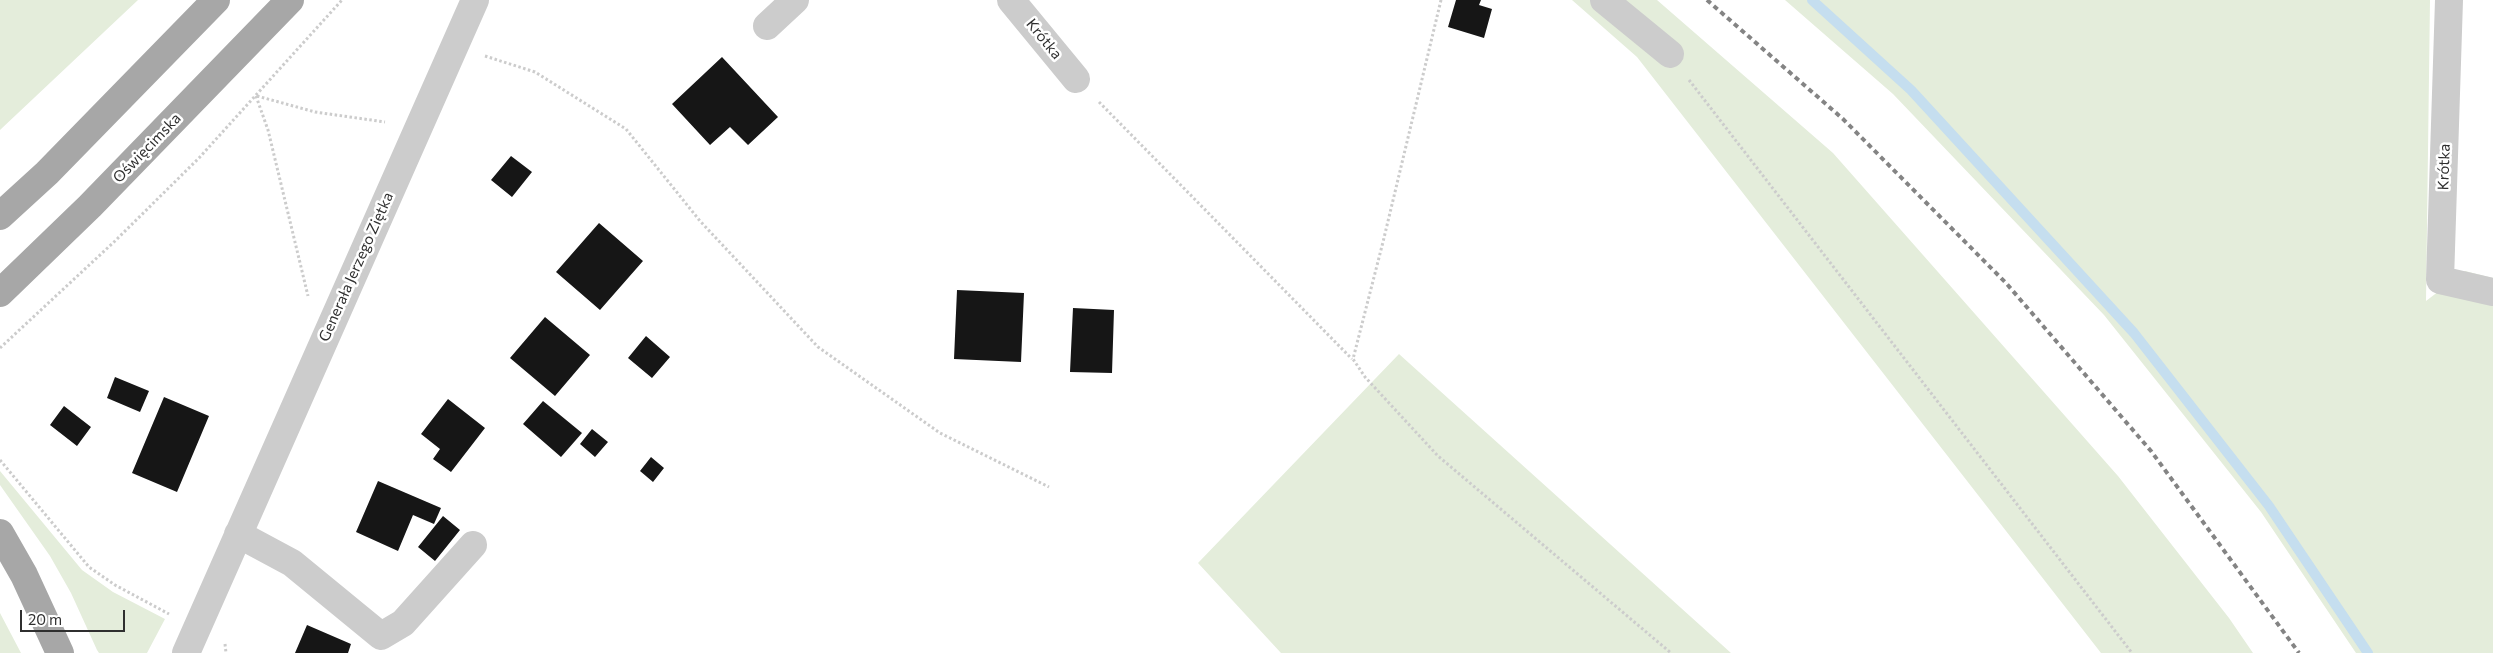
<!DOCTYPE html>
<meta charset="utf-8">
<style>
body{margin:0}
#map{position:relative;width:2493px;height:653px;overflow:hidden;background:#fff;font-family:Commissioner,sans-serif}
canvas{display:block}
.scale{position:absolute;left:20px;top:610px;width:105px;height:22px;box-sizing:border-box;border:2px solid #2f2f2f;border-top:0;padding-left:6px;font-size:15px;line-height:18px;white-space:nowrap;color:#2f2f2f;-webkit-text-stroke:4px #fff;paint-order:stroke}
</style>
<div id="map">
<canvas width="2493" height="653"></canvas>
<div class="scale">20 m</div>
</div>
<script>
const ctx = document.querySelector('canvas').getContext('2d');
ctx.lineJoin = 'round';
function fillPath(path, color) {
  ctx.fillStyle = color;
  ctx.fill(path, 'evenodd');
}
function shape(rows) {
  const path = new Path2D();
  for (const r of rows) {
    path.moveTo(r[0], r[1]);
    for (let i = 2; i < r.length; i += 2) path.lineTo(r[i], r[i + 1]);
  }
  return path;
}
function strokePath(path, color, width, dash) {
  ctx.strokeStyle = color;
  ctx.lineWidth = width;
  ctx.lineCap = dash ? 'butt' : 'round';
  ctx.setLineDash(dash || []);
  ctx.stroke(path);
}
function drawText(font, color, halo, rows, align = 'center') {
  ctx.font = font + ' Commissioner,sans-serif';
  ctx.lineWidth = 5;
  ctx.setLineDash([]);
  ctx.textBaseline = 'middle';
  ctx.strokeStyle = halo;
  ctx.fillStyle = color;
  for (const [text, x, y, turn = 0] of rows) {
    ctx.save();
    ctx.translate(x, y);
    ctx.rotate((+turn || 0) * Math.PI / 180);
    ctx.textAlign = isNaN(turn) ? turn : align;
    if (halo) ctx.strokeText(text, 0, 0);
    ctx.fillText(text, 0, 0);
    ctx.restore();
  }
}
fillPath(shape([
 [0,0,138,0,0,130],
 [1572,0,1657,0,1833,153,2118,476,2229,618,2253,653,2101,653,1637,57],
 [1785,0,2430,0,2426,301,2465,271,2493,278,2493,653,2356,653,2261,512,2104,315,1893,94],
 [1399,354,1731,653,1281,653,1198,563],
 [0,471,82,570,113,592,165,619,147,653,99,653,97,650,71,593,50,556,0,485],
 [0,613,21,653,0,653]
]), '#e4eddb');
strokePath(shape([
 [1812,0,1911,90,2134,333,2269,506,2368,653]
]), '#c5deef', 10);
fillPath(shape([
 [1456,0,1481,0,1479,5,1492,9,1484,38,1448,27],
 [722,57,778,117,748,145,730,127,710,145,672,104],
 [511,156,532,172,512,197,491,180],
 [599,223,643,261,600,310,556,272],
 [957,290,1024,293,1021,362,954,359],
 [1073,308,1114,310,1112,373,1070,372],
 [545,317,590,355,555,396,510,358],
 [646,336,670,357,652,378,628,358],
 [115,377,149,391,140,412,107,398],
 [164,397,209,416,177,492,132,473],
 [448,399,485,428,451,472,433,459,440,449,421,434],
 [543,401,582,433,561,457,523,424],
 [64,406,91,427,77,446,50,425],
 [592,429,608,442,595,457,580,444],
 [651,457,664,468,653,482,640,471],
 [378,481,441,508,434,524,413,515,398,551,356,532],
 [443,516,460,530,435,561,418,547],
 [307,625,351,644,348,653,295,653]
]), '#161616');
strokePath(shape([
 [1441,0,1383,242,1353,359,1365,377,1438,456,1671,653],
 [485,56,535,72,626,129,700,221,818,347,940,433,1049,487],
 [1689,80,2132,653],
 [256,96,268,130,308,296],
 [257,96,315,112,385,122],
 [1099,102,1352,359],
 [0,348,115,241,199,158,342,0],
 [0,460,89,567,115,585,169,614],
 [225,644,226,653]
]), '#ccc', 3, [2.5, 2.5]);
strokePath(shape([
 [1011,0,1076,79],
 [1604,0,1670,54],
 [2449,0,2440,280,2493,292],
 [767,26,795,0],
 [238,534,292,563,381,636,403,623,473,545],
 [186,653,475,0]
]), '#ccc', 28);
strokePath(shape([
 [0,216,47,173,216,0],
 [0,293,90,206,290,0],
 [0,533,24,575,60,653]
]), '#a7a7a7', 28);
strokePath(shape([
 [1707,0,1843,119,2006,283,2151,451,2299,653]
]), '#848484', 4, [5, 4]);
drawText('15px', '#2f2f2f', '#fff', [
 ["Krótka",1044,39,51],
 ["Oświęcimska",147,148,-46],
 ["Krótka",2444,167,-88],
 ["Generała Jerzego Ziętka",356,267,-66]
]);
</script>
